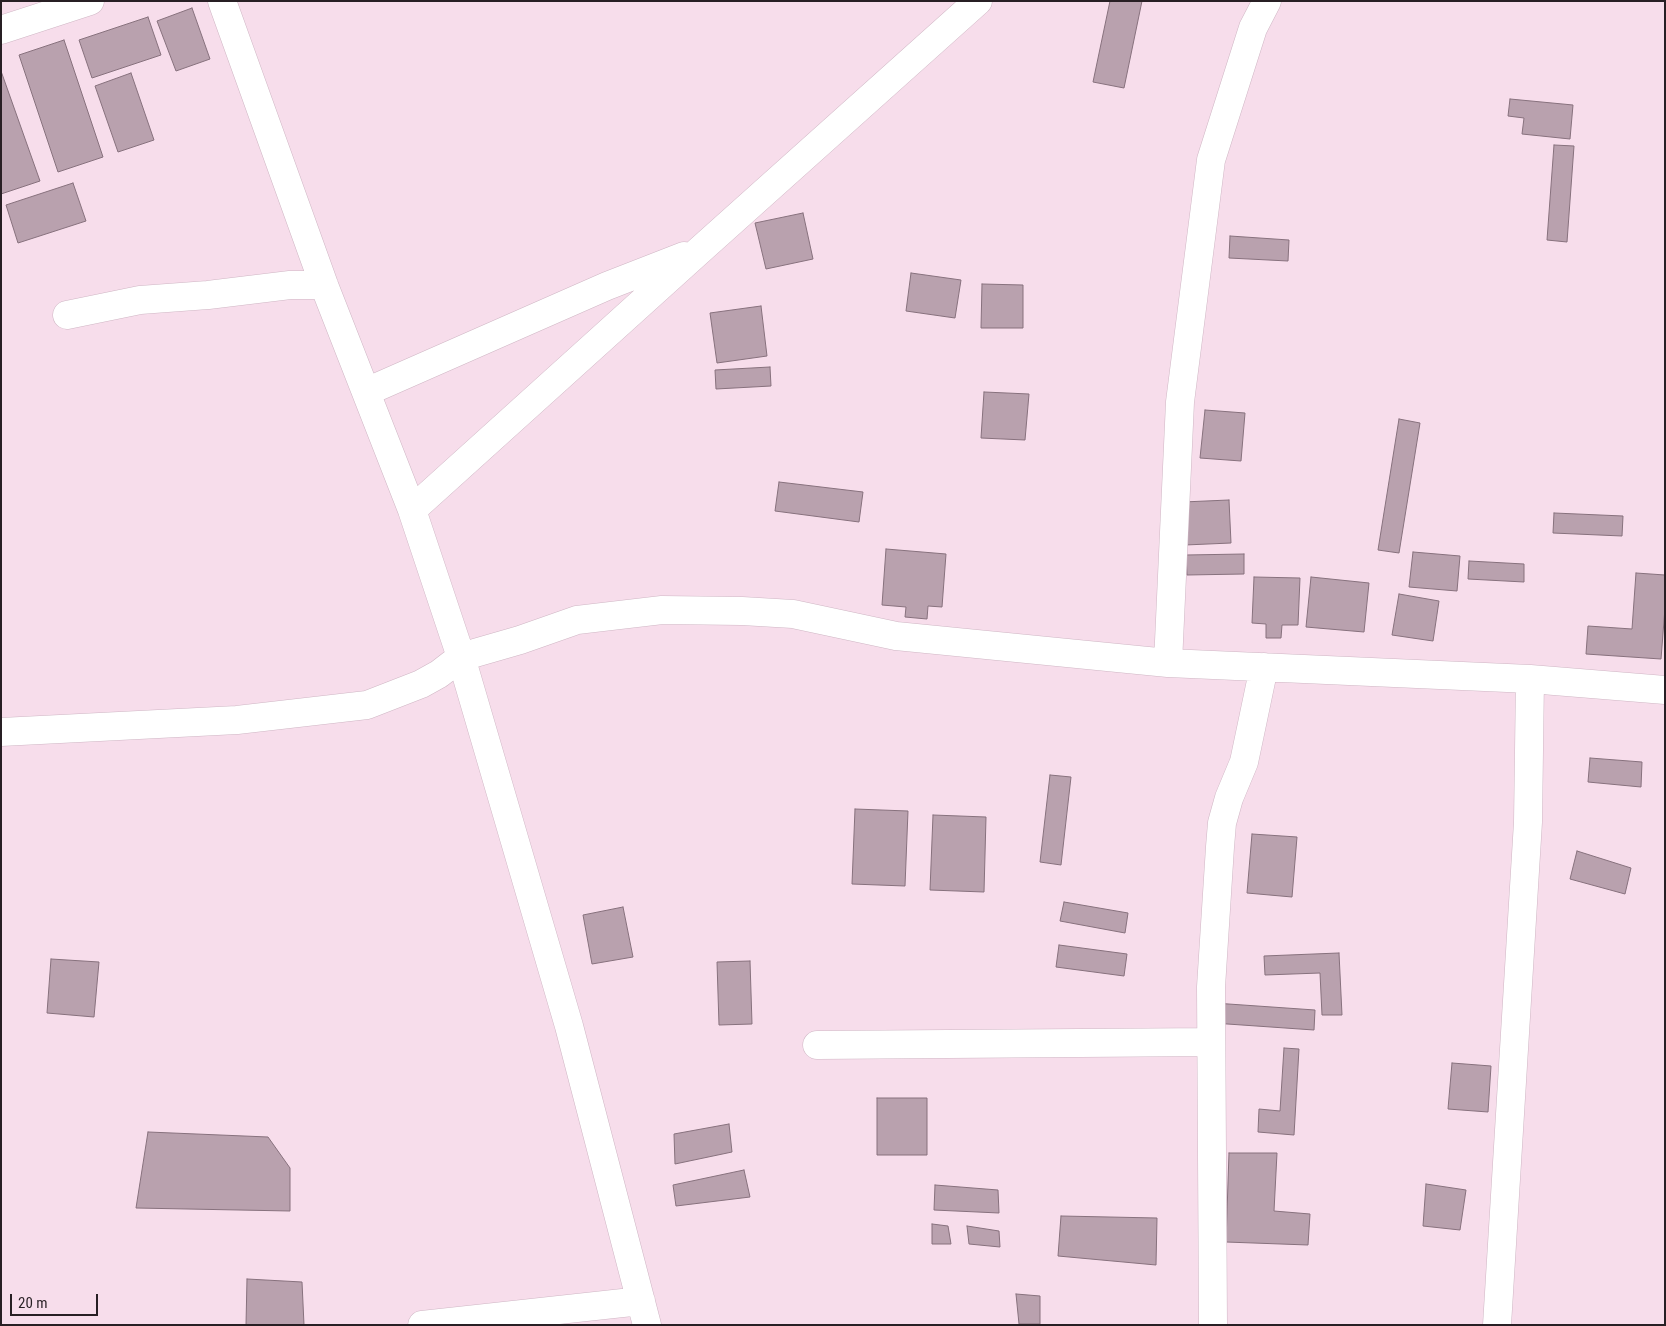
<!DOCTYPE html>
<style>
body{margin:0}
#map{position:relative;width:1666px;height:1326px;overflow:hidden;background:#f7ddeb;font-family:"Roboto Condensed",sans-serif}
canvas{display:block}
.frame{position:absolute;inset:0;border:2px solid #281f24;pointer-events:none}
.scale{position:absolute;left:10px;top:1294px;width:88px;height:22px;box-sizing:border-box;border:2px solid #281f24;border-top:0;padding-left:6px;font-size:15px;line-height:18px;white-space:nowrap;color:#281f24;-webkit-text-stroke:4px #f7ddeb;paint-order:stroke}
</style>
<div id="map">
<canvas width="1666" height="1326"></canvas>
<div class="frame"></div>
<div class="scale">20 m</div>
</div>
<script>
const ctx = document.querySelector('canvas').getContext('2d');
ctx.lineJoin = 'round';
function fillPath(path, color) {
  ctx.fillStyle = color;
  ctx.fill(path, 'evenodd');
}
function shape(rows) {
  const path = new Path2D();
  for (const r of rows) {
    path.moveTo(r[0], r[1]);
    for (let i = 2; i < r.length; i += 2) path.lineTo(r[i], r[i + 1]);
  }
  return path;
}
function strokePath(path, color, width, dash) {
  ctx.strokeStyle = color;
  ctx.lineWidth = width;
  ctx.lineCap = dash ? 'butt' : 'round';
  ctx.setLineDash(dash || []);
  ctx.stroke(path);
}
const building = shape([
 [1110,1,1142,1,1124,88,1093,82,1110,1],
 [192,8,210,59,176,71,157,21,192,8],
 [148,17,161,55,92,78,79,40,148,17],
 [64,40,103,157,58,172,19,55,64,40],
 [1,71,40,181,1,194,1,71],
 [131,73,154,140,118,152,95,86,131,73],
 [1510,99,1573,105,1570,139,1522,134,1524,118,1508,116,1510,99],
 [1554,145,1574,146,1567,242,1547,240,1554,145],
 [73,183,86,221,18,243,6,205,73,183],
 [803,213,813,259,766,269,755,223,803,213],
 [1230,236,1289,240,1288,261,1229,258,1230,236],
 [911,273,961,280,955,318,906,311,911,273],
 [982,284,1023,285,1023,328,981,328,982,284],
 [761,306,767,356,717,363,710,313,761,306],
 [770,367,771,386,716,389,715,370,770,367],
 [984,392,1029,394,1025,440,981,438,984,392],
 [1205,410,1245,413,1241,461,1200,458,1205,410],
 [1399,419,1420,423,1399,553,1378,550,1399,419],
 [779,482,863,492,859,522,775,511,779,482],
 [1229,500,1231,543,1185,545,1183,502,1229,500],
 [1554,513,1623,516,1622,536,1553,533,1554,513],
 [886,549,946,554,942,607,928,606,927,619,905,617,906,607,882,605,886,549],
 [1413,552,1460,556,1457,591,1409,587,1413,552],
 [1244,554,1244,574,1187,575,1186,555,1244,554],
 [1469,561,1524,564,1524,582,1468,579,1469,561],
 [1636,573,1665,575,1665,608,1661,659,1586,654,1588,626,1632,629,1636,573],
 [1254,577,1300,578,1298,625,1282,625,1281,638,1266,638,1266,624,1252,623,1254,577],
 [1311,577,1369,583,1364,632,1306,627,1311,577],
 [1399,594,1439,601,1433,641,1392,635,1399,594],
 [1590,758,1642,762,1641,787,1588,782,1590,758],
 [1050,775,1071,777,1061,865,1040,862,1050,775],
 [855,809,908,811,905,886,852,884,855,809],
 [933,815,986,817,984,892,930,890,933,815],
 [1252,834,1297,837,1292,897,1247,893,1252,834],
 [1577,851,1631,868,1625,894,1570,879,1577,851],
 [1064,902,1128,913,1125,933,1060,921,1064,902],
 [623,907,633,957,592,964,583,915,623,907],
 [1059,945,1127,954,1124,976,1056,967,1059,945],
 [1339,953,1342,1015,1322,1015,1320,973,1265,975,1264,956,1339,953],
 [51,959,99,962,94,1017,47,1013,51,959],
 [750,961,752,1024,719,1025,717,962,750,961],
 [1214,1003,1315,1010,1314,1030,1213,1023,1214,1003],
 [1284,1048,1299,1049,1294,1135,1258,1132,1259,1109,1280,1111,1284,1048],
 [1452,1063,1491,1066,1488,1112,1448,1109,1452,1063],
 [877,1098,927,1098,927,1155,877,1155,877,1098],
 [729,1124,732,1152,675,1164,674,1134,729,1124],
 [148,1132,268,1137,290,1168,290,1211,136,1208,148,1132],
 [1229,1153,1277,1153,1274,1211,1310,1214,1308,1245,1226,1242,1229,1153],
 [744,1170,750,1197,676,1206,673,1185,744,1170],
 [1426,1184,1466,1190,1460,1230,1423,1226,1426,1184],
 [935,1185,998,1190,999,1213,934,1210,935,1185],
 [1061,1216,1157,1218,1156,1265,1058,1256,1061,1216],
 [932,1224,948,1226,951,1244,932,1244,932,1224],
 [967,1226,999,1231,1000,1247,969,1244,967,1226],
 [247,1279,302,1282,304,1325,246,1325,247,1279],
 [1016,1294,1040,1296,1040,1324,1019,1324,1016,1294]
]);
fillPath(building, '#b9a1ae');
strokePath(building, '#87717d', 1);
const minor = shape([
 [222,1,324,285,412,510,461,657,569,1026,647,1325],
 [1,30,90,1],
 [67,315,140,300,208,295,290,285,324,285],
 [366,392,607,286,684,256],
 [412,510,700,250,978,1],
 [1168,663,1180,402,1211,160,1253,28,1267,1],
 [1,732,237,720,367,705,421,684,439,674,461,657,520,640,577,620,662,610,742,611,793,614,896,636,1168,663,1530,679,1665,690],
 [817,1045,1211,1042],
 [422,1325,641,1301],
 [1213,1325,1211,987,1220,847,1222,823,1229,798,1244,762,1264,667],
 [1497,1325,1528,822,1530,679]
]);
strokePath(minor, '#cfb6c4', 29);
strokePath(minor, '#fff', 28);
</script>
